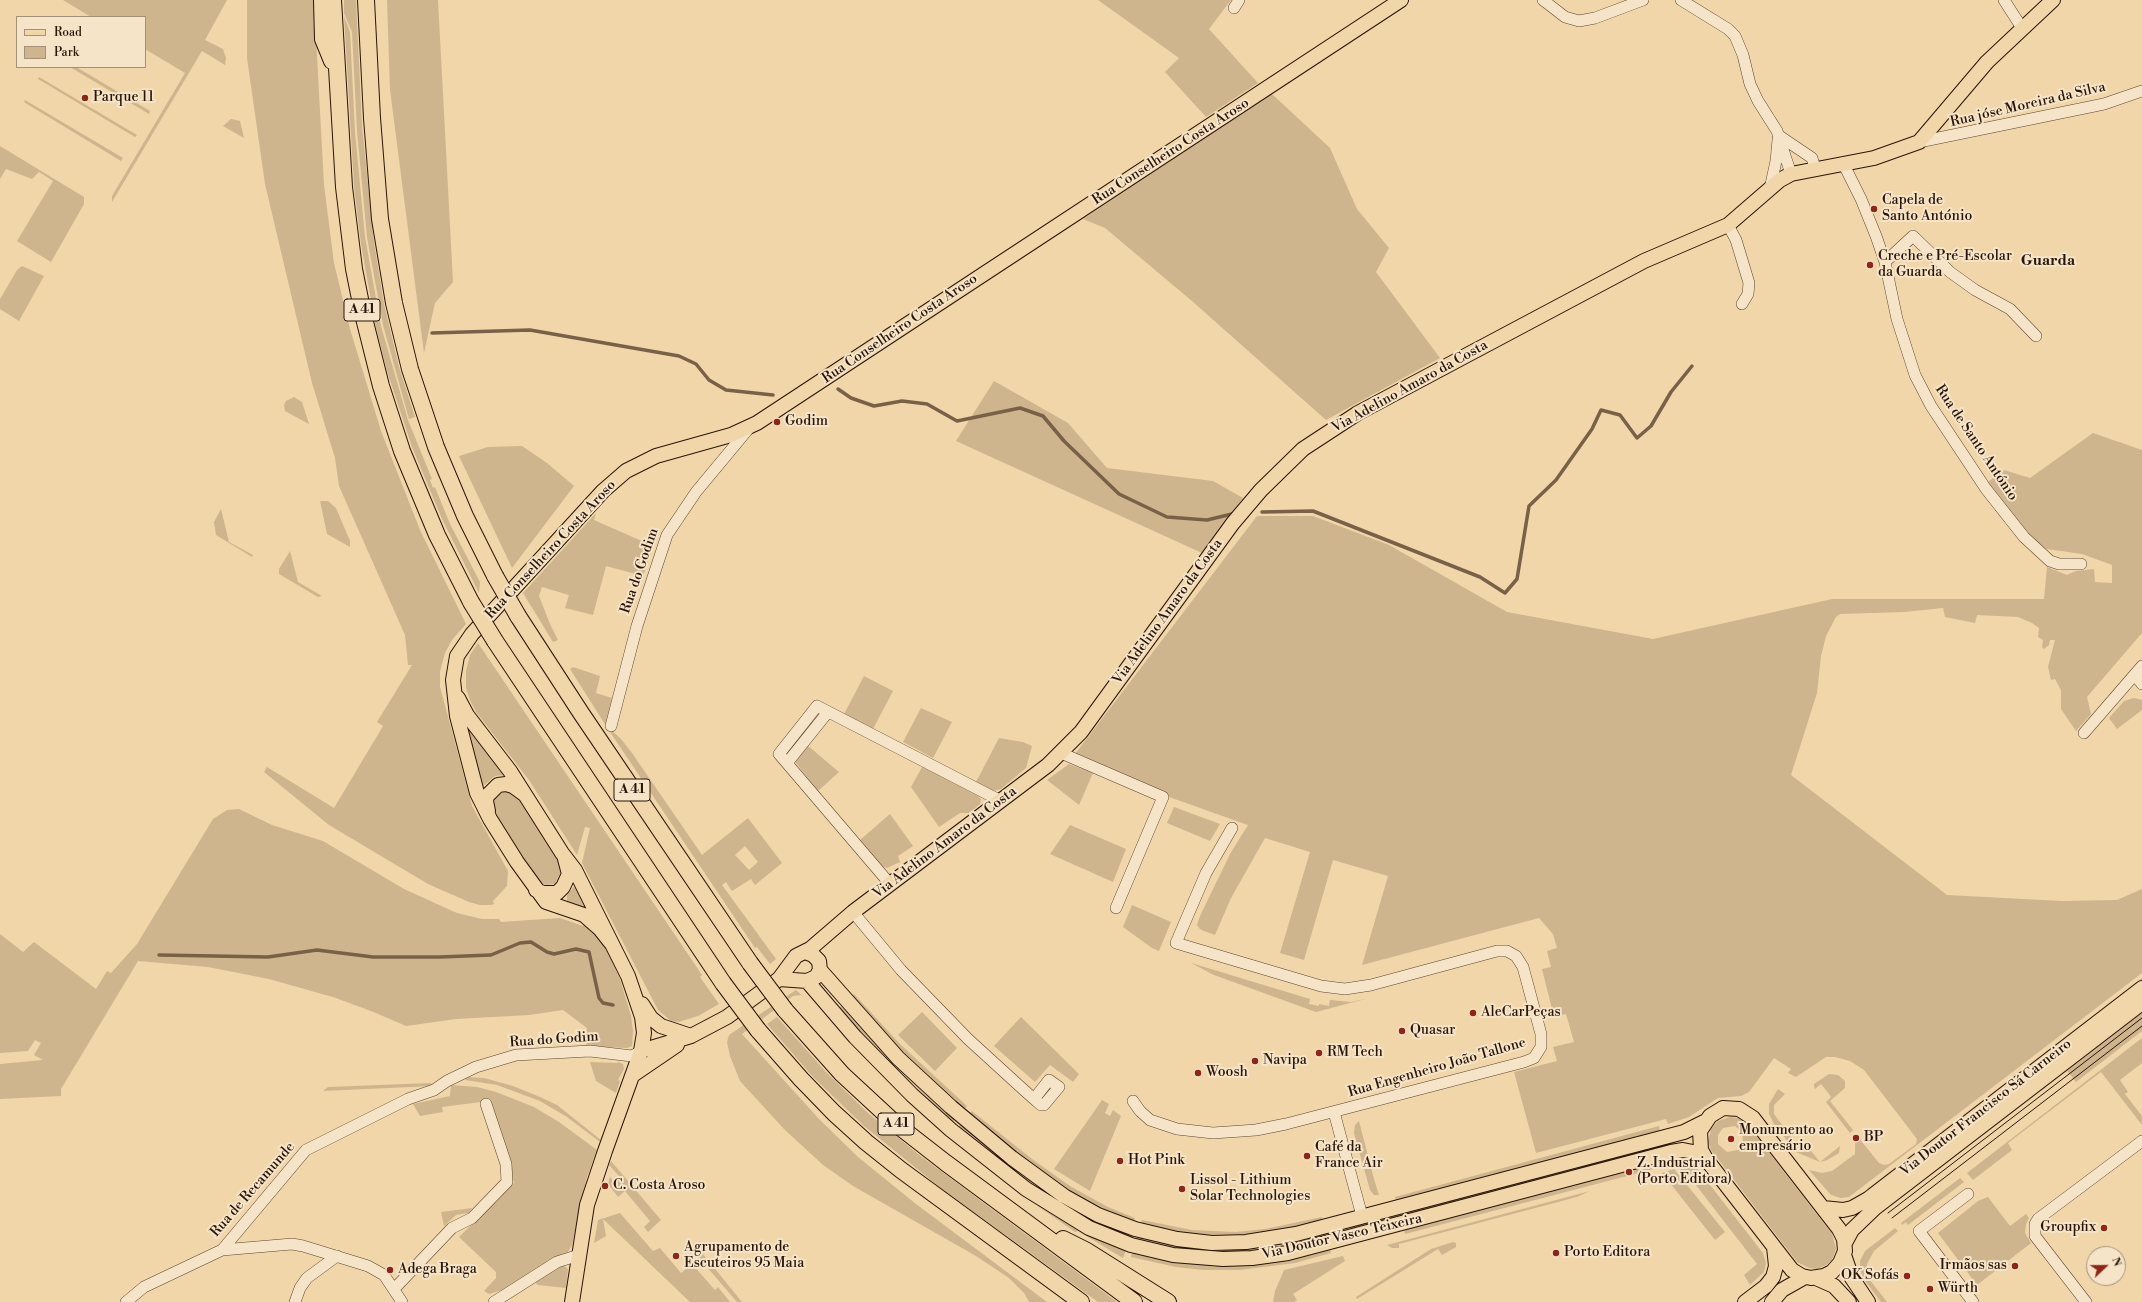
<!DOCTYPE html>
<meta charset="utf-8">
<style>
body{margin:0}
#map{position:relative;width:2142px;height:1302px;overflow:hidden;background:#f0d6a9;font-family:"Libre Bodoni",serif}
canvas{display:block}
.legend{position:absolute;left:16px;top:16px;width:130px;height:52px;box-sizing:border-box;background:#f5e4c7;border:1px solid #a4917a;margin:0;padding:5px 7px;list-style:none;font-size:12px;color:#2a1507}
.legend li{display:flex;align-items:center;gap:8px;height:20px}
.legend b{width:20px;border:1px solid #a4917a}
.north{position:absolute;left:2086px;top:1246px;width:40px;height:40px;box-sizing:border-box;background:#f5e4c7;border:1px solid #a4917a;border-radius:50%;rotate:68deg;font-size:11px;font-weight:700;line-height:16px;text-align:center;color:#2a1507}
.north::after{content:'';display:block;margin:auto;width:14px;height:18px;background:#8f2418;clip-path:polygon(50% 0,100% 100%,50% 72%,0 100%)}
</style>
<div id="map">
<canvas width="2142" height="1302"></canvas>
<ul class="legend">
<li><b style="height:5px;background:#f0d6a9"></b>Road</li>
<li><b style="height:11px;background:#ceb58d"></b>Park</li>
</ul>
<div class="north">N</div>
</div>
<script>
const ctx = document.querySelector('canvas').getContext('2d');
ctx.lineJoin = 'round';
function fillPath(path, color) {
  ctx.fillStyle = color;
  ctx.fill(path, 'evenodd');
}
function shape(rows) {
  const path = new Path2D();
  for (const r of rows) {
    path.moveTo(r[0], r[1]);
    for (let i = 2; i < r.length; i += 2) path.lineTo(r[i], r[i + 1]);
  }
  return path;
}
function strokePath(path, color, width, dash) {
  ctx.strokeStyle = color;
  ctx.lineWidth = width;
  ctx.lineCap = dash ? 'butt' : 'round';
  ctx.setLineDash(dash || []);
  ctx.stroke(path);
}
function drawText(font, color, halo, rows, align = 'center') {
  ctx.font = font + ' "Libre Bodoni",serif';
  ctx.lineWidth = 4;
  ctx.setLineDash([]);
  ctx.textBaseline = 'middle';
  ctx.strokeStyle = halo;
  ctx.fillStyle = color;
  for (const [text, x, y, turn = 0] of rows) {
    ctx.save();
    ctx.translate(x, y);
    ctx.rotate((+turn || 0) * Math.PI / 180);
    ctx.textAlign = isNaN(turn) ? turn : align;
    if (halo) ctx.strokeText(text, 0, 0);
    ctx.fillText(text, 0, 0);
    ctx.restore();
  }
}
fillPath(shape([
 [63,0,227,0,205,40,223,49,226,58,225,65,202,51,112,202,112,196,185,73,145,49,145,17,91,17],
 [247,0,314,0,324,185,334,263,350,329,381,431,420,530,466,624,452,640,445,653,440,672,440,687,472,806,508,871,507,886,493,901,494,904,491,905,480,905,469,902,428,884,329,825,264,772,267,767,334,808,383,726,377,722,412,665,408,665,405,635,339,486,335,458,312,383,265,184,247,58],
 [344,0,356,0,362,126,374,242,384,304,399,367,415,417,409,419,383,325,367,237,357,131,352,32,344,13],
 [387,0,438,0,453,282,435,303,424,353,390,90],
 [1098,0,1231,0,1209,29,1258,83,1206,117,1165,72,1179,58],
 [344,16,350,32,355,132,365,237,381,326,408,420,432,479,430,480,433,488,435,487,450,524,480,582,479,593,442,519,412,447,387,371,376,328,361,244,354,186],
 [70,67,76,67,88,74,150,111,149,114],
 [39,77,137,135,135,137,38,79],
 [1272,94,1330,148,1357,209,1389,248,1376,272,1440,358,1326,420,1192,301,1105,228,1083,219],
 [25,100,123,158,121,161,27,104,24,102],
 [231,119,240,121,244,138,223,126],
 [0,146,84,197,84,204,51,262,17,241,53,181,39,172,32,179,6,169,0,179],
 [22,266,44,276,19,321,0,309,0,299,17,270],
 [994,381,1068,423,1107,468,1213,481,1243,498,1202,553,956,441],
 [294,397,302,402,309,424,285,411,284,405,286,401],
 [2093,433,2142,450,2142,633,2087,697,2091,714,2076,731,2061,709,2061,690,2055,679,2051,680,2048,667,2055,640,2050,640,2049,645,2044,649,2042,647,2043,640,2038,637,2039,628,2032,623,2018,617,1977,615,1975,623,1945,617,1943,608,1904,612,1840,614,1836,617,1826,636,1821,656,1817,693,1791,775,1947,895,2062,901,2117,900,2142,889,2142,973,1849,1197,1841,1198,1831,1195,1809,1170,1822,1173,1832,1171,1855,1154,1855,1139,1858,1137,1879,1163,1884,1165,1889,1164,1916,1144,1917,1139,1864,1070,1850,1061,1835,1057,1826,1057,1796,1077,1788,1073,1791,1069,1774,1058,1749,1092,1741,1096,1718,1098,1689,1117,1668,1124,1666,1119,1536,1153,1514,1072,1557,1061,1553,1047,1574,1042,1566,1014,1554,1017,1542,969,1551,967,1547,951,1557,948,1553,934,1539,918,1362,965,1388,876,1333,860,1304,960,1280,953,1310,852,1265,838,1231,898,1215,935,1204,931,1200,929,1197,925,1200,916,1230,854,1248,825,1169,797,1169,794,1075,754,1257,516,1313,516,1389,545,1507,612,1653,639,1832,599,2044,599,2047,567,2067,575,2076,571,2094,569,2095,582,2112,583,2112,565,2082,554,2040,548,1988,482,2004,470,2030,478],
 [522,446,547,463,574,486,512,568,459,456,488,447],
 [320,501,328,501,336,508,350,541,350,547,327,534],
 [221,509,229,542,253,555,252,557,216,535,214,522],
 [596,513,594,520,653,546,643,576,606,566,593,615,565,608,569,595,542,587,539,596,550,624,558,640,553,642,523,593],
 [290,551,298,582,322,596,318,597,279,574,279,569],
 [478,643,702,975,700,977,719,1004,698,1016,678,1022,671,1021,658,1010,582,863,590,828,585,827,577,855,529,780,476,712,470,700,466,688,466,671,470,655],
 [573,667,600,676,596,693,612,698,607,718,609,728,621,739,632,753,702,855,748,818,782,863,755,885,751,879,732,891,726,882,722,885,776,959,770,964,757,947,755,948,608,729,570,669],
 [745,846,758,862,749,870,735,855],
 [864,676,893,691,873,729,844,714],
 [2134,698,2142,700,2142,710,2117,729,2109,718,2124,701],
 [921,708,952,722,933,758,903,742],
 [464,719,505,775,495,776,482,787],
 [999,738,1023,742,1032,746,1026,768,1001,789,994,791,976,782],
 [807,745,839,772,818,791,796,763,796,760],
 [1069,764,1093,773,1079,805,1047,780],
 [922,767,978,796,981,799,980,804,969,813,960,813,939,827,911,787],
 [506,791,516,793,561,861,563,873,560,879,554,884,546,885,538,882,493,812,493,800,497,796],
 [1174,807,1220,824,1210,841,1167,823],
 [239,809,272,825,323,841,404,889,457,913,482,919,499,919,501,922,560,918,583,926,586,921,603,942,620,979,631,1016,633,1031,632,1046,627,1048,586,1046,587,1028,563,1010,529,1015,456,1019,406,1026,376,1013,336,998,269,979,208,967,138,961,61,1089,61,1096,0,1099,0,1064,43,1060,34,1055,41,1043,35,1040,28,1051,0,1053,0,934,23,952,34,942,96,989,107,971,111,973,137,944,213,819,227,810],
 [890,814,913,846,898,856,900,862,887,868,882,866,860,840],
 [1070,825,1126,849,1113,882,1050,854],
 [576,884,589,905,583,909,568,904,567,901,567,895],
 [1132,905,1171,922,1159,951,1152,948,1123,927],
 [1191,963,1310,999,1309,1004,1319,1006,1319,1004,1329,1006,1330,1000,1351,1002,1369,998,1316,1012,1214,975],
 [2142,978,2142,981,1869,1191,1867,1189],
 [796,990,806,999,801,995,793,996,742,1034,819,1119,858,1157,916,1204,1047,1302,1029,1302,1024,1293,1009,1278,976,1256,853,1186,823,1165,784,1129,740,1081,730,1056,727,1042,729,1035],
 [854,994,900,1044,967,1106,964,1110,905,1056,851,997],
 [841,1006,897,1065,955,1119,953,1122,871,1044,838,1008],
 [2142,1010,2142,1031,2076,1082,2067,1071,1883,1212,1882,1210],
 [922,1012,957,1048,935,1071,898,1035],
 [777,1017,826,1072,867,1112,918,1154,1117,1302,1098,1302,942,1189,864,1126,813,1077,767,1024],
 [1021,1017,1079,1074,1073,1082,1050,1065,1035,1082,994,1046],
 [2142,1038,2142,1063,2120,1080,2128,1092,2125,1094,2142,1116,2142,1125,2101,1072,2008,1143,2012,1150,1973,1180,1967,1173],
 [590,1062,617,1063,618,1062,623,1064,624,1069,618,1080,620,1081,616,1093,596,1081],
 [1829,1074,1838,1075,1845,1081,1845,1088,1830,1101,1853,1130,1850,1133,1826,1102,1831,1097,1829,1094,1821,1084,1815,1089,1814,1086,1814,1084],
 [468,1075,468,1077,484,1078,513,1086,540,1097,557,1105,601,1140,600,1142,567,1117,540,1101,497,1085,465,1080],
 [431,1083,432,1086,323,1091,328,1087],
 [451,1085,477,1087,496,1092,534,1107,559,1122,597,1150,587,1177,572,1245,568,1252,509,1288,489,1294,484,1291,496,1278,496,1272,459,1237,514,1183,488,1101,442,1107,443,1112,420,1116,413,1104,450,1096],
 [1778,1089,1785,1094,1774,1105,1774,1114,1802,1152,1808,1147,1820,1162,1840,1146,1839,1153,1827,1160,1820,1162,1796,1152,1774,1124,1769,1114,1769,1104],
 [1102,1100,1109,1104,1105,1113,1110,1116,1113,1110,1121,1116,1090,1191,1054,1169],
 [972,1111,1032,1159,1070,1186,1108,1207,1135,1218,1134,1222,1095,1205,1069,1190,1015,1152,969,1114],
 [1730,1117,1738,1118,1747,1124,1832,1234,1836,1249,1832,1260,1826,1265,1817,1269,1809,1268,1797,1262,1711,1150,1708,1142,1711,1129,1718,1121],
 [1735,1126,1742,1132,1743,1143,1738,1150,1727,1152,1718,1144,1718,1135,1723,1128],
 [1359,1121,1374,1179,1379,1195,1374,1195,1370,1190,1354,1133,1355,1125],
 [961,1124,1130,1234,1129,1237,1097,1225,1061,1205,1021,1177,958,1127],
 [1659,1126,1660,1131,1396,1201,1395,1197],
 [1664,1143,1665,1147,1401,1217,1400,1213],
 [1668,1160,1669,1165,1405,1234,1404,1229],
 [611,1161,661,1220,648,1232,644,1227,650,1221,625,1191,618,1197,608,1184,610,1177,615,1183,621,1178,609,1165],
 [1678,1162,1688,1162,1696,1167,1763,1253,1766,1263,1764,1272,1750,1285,1744,1275,1757,1264,1692,1180,1691,1181,1680,1169],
 [1674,1169,1725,1232,1715,1240,1662,1173],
 [1960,1178,1964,1182,1908,1225,1906,1222,1902,1225,1901,1223],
 [1590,1191,1577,1197,1399,1244,1399,1248,1392,1248,1387,1245],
 [1988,1197,2010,1226,2026,1214,2029,1218,2026,1224,2025,1233,2031,1243,1977,1285,1938,1233,1978,1201],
 [1035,1204,1085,1234,1126,1250,1123,1258,1078,1231,1075,1232],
 [472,1208,468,1213,456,1215,444,1226,441,1212],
 [620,1213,653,1251,660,1248,681,1273,692,1264,715,1290,718,1287,730,1302,690,1302,603,1219,606,1236,594,1243,598,1220],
 [1322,1217,1323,1221,1289,1229,1238,1236,1205,1235,1176,1232,1141,1223,1142,1220,1192,1230,1236,1232,1265,1229],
 [1895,1228,1898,1231,1874,1251,1867,1264,1867,1272,1870,1280,1887,1302,1881,1302,1863,1278,1860,1270,1860,1261,1865,1251],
 [1326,1232,1327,1236,1278,1248,1230,1253,1174,1248,1136,1239,1137,1236,1174,1245,1257,1247,1288,1242],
 [1453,1242,1456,1243,1456,1247,1442,1255,1438,1249,1357,1299,1356,1297,1431,1249],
 [698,1248,742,1302,737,1302,694,1252],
 [1330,1249,1331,1253,1295,1263,1240,1270,1203,1270,1176,1267,1131,1257,1132,1252,1172,1262,1220,1266],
 [1343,1256,1345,1261,1293,1294,1297,1300,1294,1302,1273,1302,1275,1291,1284,1270],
 [563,1265,568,1269,566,1288,538,1285,536,1283,536,1281]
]), '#ceb58d');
strokePath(shape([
 [432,333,530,330,679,356,696,364,709,380,726,390,773,395],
 [838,389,851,398,874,406,902,401,927,404,957,421,1020,408,1043,416,1064,441,1119,494,1167,517,1207,520,1232,514],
 [1262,512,1313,511,1480,577,1505,593,1517,579,1529,506,1556,480,1592,429,1601,410,1620,415,1637,438,1651,426,1671,392,1692,366],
 [159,955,268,957,317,950,373,957,440,957,491,955,520,943,531,942,547,952,554,954,576,949,589,952,599,998,603,1003,613,1005]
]), '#796147', 3.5);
const minor = shape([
 [1543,0,1565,17,1579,21,1595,18,1643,0],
 [1681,0,1728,29,1735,36,1743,55,1750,84,1758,101,1777,131,1791,174],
 [2004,0,2022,28],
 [1234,8,1239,0],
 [1778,135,1812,158,1815,168],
 [1919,142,2104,104,2142,91],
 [1843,163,1861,199,1876,236,1885,262,1897,319,1915,375,1931,406,1986,489,2024,537,2050,561,2059,564,2081,564],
 [1770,189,1776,161,1778,140],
 [1728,225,1736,240,1749,283,1748,294,1742,304],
 [1885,262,1913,236,1950,272,1975,290,2010,309,2036,336],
 [2135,675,2142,684],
 [611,726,637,626,667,535,696,492,750,427],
 [2084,733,2142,666],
 [1061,753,1163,797,1116,908],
 [787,763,828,712],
 [890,884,779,754,817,706,1001,801],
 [853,912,901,970,968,1039,1025,1091,1034,1099,1041,1105,1044,1105,1059,1087,1049,1080,1034,1099],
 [1133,1101,1140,1111,1150,1120,1177,1129,1213,1133,1256,1130,1286,1124,1524,1062,1534,1058,1541,1047,1541,1034,1523,967,1516,956,1507,951,1497,951,1371,985,1345,989,1321,986,1176,943,1206,873,1232,828],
 [1334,1112,1362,1216],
 [1968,1194,1919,1231,1973,1302],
 [222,1250,292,1244,303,1246,368,1266,384,1275,402,1302],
 [395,1288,452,1228,472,1218,507,1182,506,1164,486,1104],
 [126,1302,144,1287,222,1250,306,1150,408,1099,434,1090,447,1081,476,1067,516,1055,590,1051,632,1056,641,1051],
 [295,1302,300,1288,307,1278,337,1256],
 [494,1302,557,1262,579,1255],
 [2086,1302,2035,1236,2035,1224,2038,1219,2142,1141]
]);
const major = shape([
 [458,698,467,715,510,771,562,853,575,870,628,976,642,1017,644,1033,641,1051,605,1151,587,1205,572,1302],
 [488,811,486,801,487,796,498,785,506,784,513,786,524,794],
 [536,890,543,893,557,893,563,887,569,874,565,859],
 [611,943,600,929,584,915,546,902,517,862,490,819,477,793,457,716,453,680,457,656,472,634,603,491,626,471,656,456,731,435,757,423,1401,0],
 [820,970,898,1058,951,1107,1012,1158,1064,1196,1098,1215,1135,1229,1177,1239,1212,1243,1246,1242,1296,1234,1684,1132,1704,1122],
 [779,979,807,981,816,977,820,970,819,961,813,955,805,952],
 [807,981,855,1037,912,1095,951,1130,1026,1189,1089,1228,1131,1245,1173,1255,1223,1259,1252,1258,1288,1253,1671,1152,1683,1150,1703,1154],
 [642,1004,651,1018,661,1026,691,1036],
 [641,1051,691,1036,727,1017,779,979,796,956,810,949,853,912,1048,765,1081,732,1233,523,1261,490,1303,449,1358,413,1469,354,1644,261,1728,225,1780,180,1791,174,1874,158,1919,142,1987,62,2053,0],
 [633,1075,677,1045],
 [1723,1108,1739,1109,1753,1118,1839,1229,1844,1239,1845,1251,1840,1263,1832,1272,1824,1276,1811,1278,1802,1276,1792,1270,1706,1159,1701,1150,1700,1131,1710,1116,1723,1108],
 [1823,1208,1843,1210,1852,1208,1868,1199,2142,988],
 [1845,1243,1852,1230,1875,1208,2142,1003],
 [1844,1255,1852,1278,1868,1302],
 [1816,1278,1834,1286,1849,1302],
 [1745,1302,1766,1286,1773,1277,1776,1266,1774,1247],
 [1772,1302,1782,1290,1805,1277]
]);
const highway = shape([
 [322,0,323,39,332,61],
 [333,0,344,187,354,269,363,314,381,386,402,451,437,535,471,602],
 [366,0,372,118,380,219,394,303,410,369,436,447,465,516,495,576],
 [518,616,581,713,750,963],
 [495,641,723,983],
 [785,1010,842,1074,896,1124,946,1163,1134,1302],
 [758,1030,801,1079,834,1113,866,1142,901,1170,1081,1302],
 [1063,1239,1087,1251,1168,1302]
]);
strokePath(minor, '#5c4530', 12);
strokePath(major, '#2a1507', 16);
strokePath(highway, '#2a1507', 18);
strokePath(minor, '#f5e4c7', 11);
strokePath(major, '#f0d6a9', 14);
strokePath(highway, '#f0d6a9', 16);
strokePath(shape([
 [1888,1213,2142,1018],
 [1892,1218,2142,1026]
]), '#2a1507', 1);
const highwayBridge = shape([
 [495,576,518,616],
 [471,602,495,641],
 [750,963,785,1010],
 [723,983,758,1030]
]);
strokePath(highwayBridge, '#2a1507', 18, []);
strokePath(highwayBridge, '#f0d6a9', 16);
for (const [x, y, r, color] of [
 [85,98,4,"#8f2418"],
 [1874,209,4,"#8f2418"],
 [1870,265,4,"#8f2418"],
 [777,422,4,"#8f2418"],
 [1473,1013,4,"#8f2418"],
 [1402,1031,4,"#8f2418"],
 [1319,1053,4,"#8f2418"],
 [1255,1061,4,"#8f2418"],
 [1198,1073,4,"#8f2418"],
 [1856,1138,4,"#8f2418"],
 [1731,1139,4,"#8f2418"],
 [1307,1156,4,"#8f2418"],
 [1120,1161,4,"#8f2418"],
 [1629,1172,4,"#8f2418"],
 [605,1186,4,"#8f2418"],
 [1182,1189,4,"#8f2418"],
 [2104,1228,4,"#8f2418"],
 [1556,1253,4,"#8f2418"],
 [676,1256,4,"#8f2418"],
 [2015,1266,4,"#8f2418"],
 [390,1270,4,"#8f2418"],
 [1907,1276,4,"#8f2418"],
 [1930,1289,4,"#8f2418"]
]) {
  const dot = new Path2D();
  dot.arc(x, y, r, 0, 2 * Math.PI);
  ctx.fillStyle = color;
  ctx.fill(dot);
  strokePath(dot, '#f5e4c7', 1.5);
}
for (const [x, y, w] of [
 [362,310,36],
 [632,790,36],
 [896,1124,36]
]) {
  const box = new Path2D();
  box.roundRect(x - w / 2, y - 11, w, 22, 3);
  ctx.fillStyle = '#f5e4c7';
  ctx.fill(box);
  strokePath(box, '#2a1507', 1);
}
drawText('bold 13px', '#2a1507', null, [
 ["A 41",362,310],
 ["A 41",632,790],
 ["A 41",896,1124]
]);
drawText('14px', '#2a1507', '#f5e4c7', [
 ["Parque 11",93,98],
 ["Capela de",1882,201],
 ["Santo António",1882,217],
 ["Creche e Pré-Escolar",1878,257],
 ["da Guarda",1878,273],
 ["Godim",785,422],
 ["AleCarPeças",1481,1013],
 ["Quasar",1410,1031],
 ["RM Tech",1327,1053],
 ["Navipa",1263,1061],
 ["Woosh",1206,1073],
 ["Monumento ao",1739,1131],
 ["empresário",1739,1147],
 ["BP",1864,1138],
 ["Café da",1315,1148],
 ["France Air",1315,1164],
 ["Hot Pink",1128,1161],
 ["Z. Industrial",1637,1164],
 ["(Porto Editora)",1637,1180],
 ["Lissol - Lithium",1190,1181],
 ["Solar Technologies",1190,1197],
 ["C. Costa Aroso",613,1186],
 ["Groupfix",2096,1228,"right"],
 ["Agrupamento de",684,1248],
 ["Escuteiros 95 Maia",684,1264],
 ["Porto Editora",1564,1253],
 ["Irmãos sas",2007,1266,"right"],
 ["Adega Braga",398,1270],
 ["OK Sofás",1899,1276,"right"],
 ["Würth",1938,1289]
], 'left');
drawText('14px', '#2a1507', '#f5e4c7', [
 ["Rua jóse Moreira da Silva",2028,105,-13],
 ["Rua Conselheiro Costa Aroso",1171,152,-33],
 ["Rua Conselheiro Costa Aroso",900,329,-34],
 ["Via Adelino Amaro da Costa",1410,387,-29],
 ["Rua de Santo António",1976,443,56],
 ["Rua Conselheiro Costa Aroso",551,550,-47],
 ["Rua do Godim",640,571,-71],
 ["Via Adelino Amaro da Costa",1168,612,-54],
 ["Via Adelino Amaro da Costa",945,843,-37],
 ["Rua do Godim",554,1040,-4],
 ["Rua Engenheiro João Tallone",1437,1068,-16],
 ["Via Doutor Francisco Sá Carneiro",1986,1108,-38],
 ["Rua de Recamunde",253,1190,-49],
 ["Via Doutor Vasco Teixeira",1342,1237,-13]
]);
drawText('bold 15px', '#2a1507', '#f5e4c7', [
 ["Guarda",2048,261]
]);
</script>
